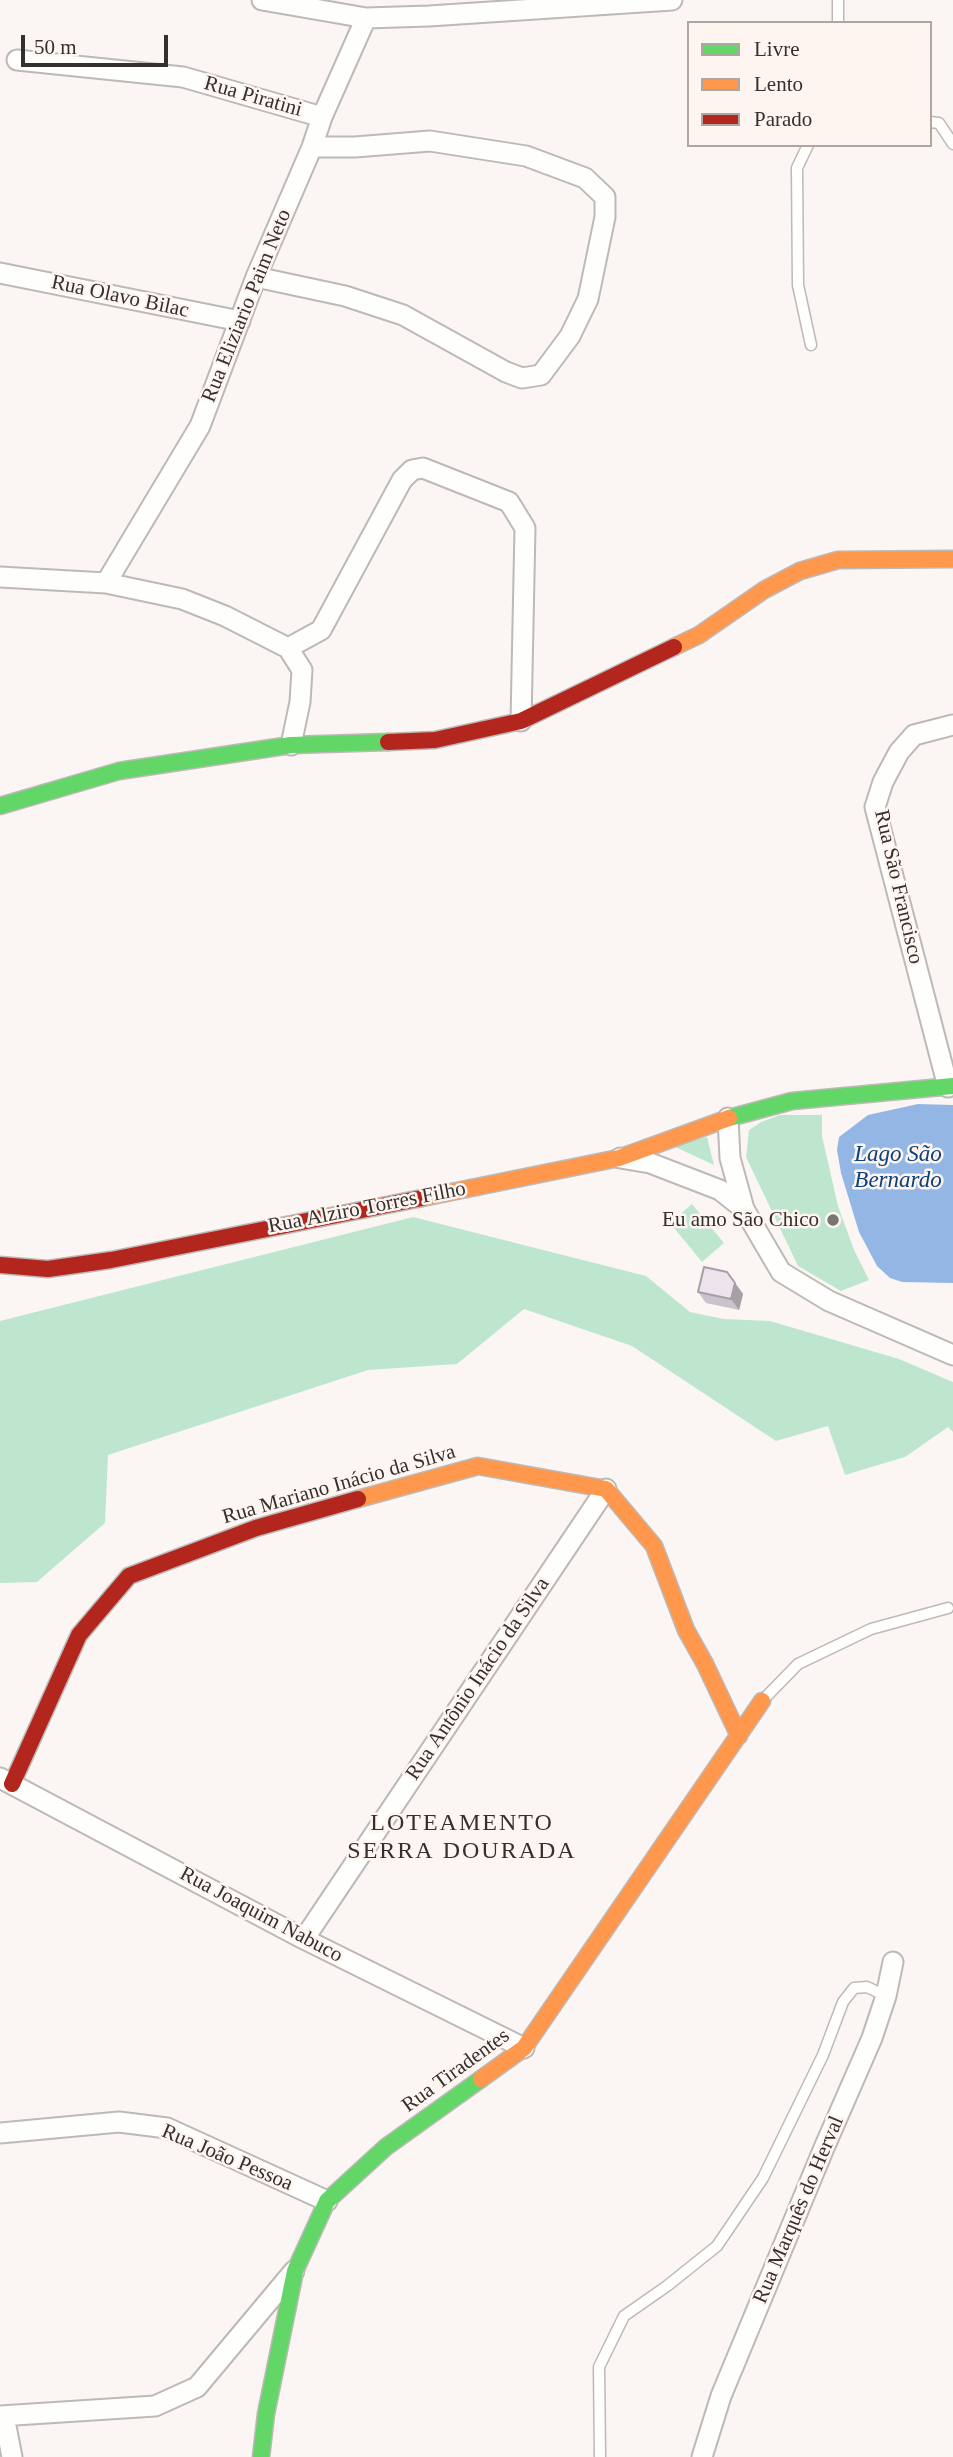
<!DOCTYPE html>
<meta charset="utf-8">
<style>
body{margin:0}
#map{position:relative;width:953px;height:2457px;overflow:hidden;background:#fbf6f4;font-family:Georgia,serif}
canvas{display:block}
.legend{position:absolute;left:687px;top:21px;width:245px;height:126px;box-sizing:border-box;background:#fef5f1;border:2px solid #ada6a3;margin:0;padding:9px 12px;list-style:none;font-size:21px;color:#34302e}
.legend li{display:flex;align-items:center;gap:14px;height:35px}
.legend b{width:35px;border:2px solid #ada6a3}
.scale{position:absolute;left:21px;top:35px;width:147px;height:32px;box-sizing:border-box;border:4px solid #34302e;border-top:0;padding-left:9px;font-size:21px;line-height:24px;white-space:nowrap;color:#34302e;-webkit-text-stroke:5px #fef5f1;paint-order:stroke}
</style>
<div id="map">
<canvas width="953" height="2457"></canvas>
<ul class="legend">
<li><b style="height:9px;background:#63d668"></b>Livre</li>
<li><b style="height:9px;background:#ff974d"></b>Lento</li>
<li><b style="height:9px;background:#b3261e"></b>Parado</li>
</ul>
<div class="scale">50 m</div>
</div>
<script>
const ctx = document.querySelector('canvas').getContext('2d');
ctx.lineJoin = 'round';
function fillPath(path, color) {
  ctx.fillStyle = color;
  ctx.fill(path, 'evenodd');
}
function shape(rows) {
  const path = new Path2D();
  for (const r of rows) {
    path.moveTo(r[0], r[1]);
    for (let i = 2; i < r.length; i += 2) path.lineTo(r[i], r[i + 1]);
  }
  return path;
}
function strokePath(path, color, width, dash) {
  ctx.strokeStyle = color;
  ctx.lineWidth = width;
  ctx.lineCap = dash ? 'butt' : 'round';
  ctx.setLineDash(dash || []);
  ctx.stroke(path);
}
function drawText(font, color, halo, rows, align = 'center') {
  ctx.font = font + ' Georgia,serif';
  ctx.lineWidth = 5;
  ctx.setLineDash([]);
  ctx.textBaseline = 'middle';
  ctx.strokeStyle = halo;
  ctx.fillStyle = color;
  for (const [text, x, y, turn = 0] of rows) {
    ctx.save();
    ctx.translate(x, y);
    ctx.rotate((+turn || 0) * Math.PI / 180);
    ctx.textAlign = isNaN(turn) ? turn : align;
    if (halo) ctx.strokeText(text, 0, 0);
    ctx.fillText(text, 0, 0);
    ctx.restore();
  }
}
fillPath(shape([
 [780,1115,822,1115,822,1136,838,1206,854,1250,869,1280,841,1291,798,1266,746,1157,749,1130,761,1122],
 [707,1137,714,1165,673,1146],
 [692,1204,724,1243,702,1262,670,1223],
 [413,1217,646,1276,690,1312,724,1319,770,1321,899,1359,953,1382,953,1432,948,1427,905,1457,845,1475,828,1426,776,1441,632,1346,524,1309,457,1364,368,1370,108,1455,105,1523,37,1582,0,1583,0,1321]
]), '#bee6cf');
fillPath(shape([
 [918,1104,953,1105,953,1283,902,1282,890,1278,877,1266,859,1232,841,1173,837,1150,839,1137,868,1115]
]), '#93b6e5');
const lane = shape([
 [838,0,838,23],
 [930,122,939,123,953,144],
 [808,145,797,168,798,285,811,345],
 [763,1700,798,1664,871,1629,948,1608],
 [600,2457,599,2367,624,2316,667,2286,717,2246,763,2178,823,2055,843,2002,854,1988,867,1987,886,1996]
]);
const street = shape([
 [262,0,366,18,429,16,672,0],
 [17,60,183,77,322,117],
 [0,273,240,321],
 [256,277,345,296,403,315,506,372,522,378,541,375,570,336,588,299,605,217,605,197,585,178,526,156,430,141,355,147,312,147],
 [0,577,106,583,182,599,225,616,288,648,302,670,300,702,291,745],
 [106,583,200,426,256,277,312,147,322,117,366,18],
 [288,648,321,630,402,480,412,470,423,468,509,502,525,528,521,721],
 [948,1087,875,807,883,782,899,752,914,735,953,725],
 [728,1118,730,1158,744,1209,781,1272,829,1301,953,1355],
 [620,1158,650,1163,720,1190,744,1209],
 [0,1778,304,1939,524,2048],
 [304,1939,606,1489],
 [0,2133,119,2122,167,2128,327,2201],
 [0,2416,155,2406,197,2387,294,2271],
 [4,2416,12,2457],
 [702,2457,721,2396,824,2148,872,2038,886,1996,893,1962]
]);
const fast = shape([
 [0,806,119,771,291,745,388,742],
 [729,1118,792,1101,953,1086],
 [261,2457,266,2414,295,2271,327,2201,386,2147,481,2079]
]);
const slow = shape([
 [674,647,699,635,764,590,800,571,838,560,953,559],
 [422,1198,619,1158,729,1118],
 [358,1499,478,1466,606,1489,654,1546,686,1630,705,1664,739,1736],
 [481,2079,524,2048,762,1701]
]);
const jam = shape([
 [388,742,435,740,521,721,674,647],
 [0,1265,48,1269,111,1260,422,1198],
 [12,1784,79,1635,129,1576,256,1528,358,1499]
]);
strokePath(lane, '#bdb9b7', 13);
strokePath(street, '#bdb9b7', 23);
strokePath(fast, '#bdb9b7', 19);
strokePath(slow, '#bdb9b7', 19);
strokePath(jam, '#bdb9b7', 19);
strokePath(lane, '#fefefd', 10);
strokePath(street, '#fefefd', 19);
strokePath(fast, '#63d668', 16);
strokePath(slow, '#ff974d', 16);
strokePath(jam, '#b3261e', 16);
fillPath(shape([
 [727,1272,743,1294,739,1310,706,1303,698,1292]
]), '#cbc3cc');
fillPath(shape([
 [735,1283,743,1294,739,1310,731,1299]
]), '#a59fa6');
const building = shape([
 [704,1267,727,1272,735,1283,731,1299,698,1292,704,1267]
]);
fillPath(building, '#ece3ed');
strokePath(building, '#a59fa6', 2);
for (const [x, y, r, color] of [
 [833,1220,7,"#7a7573"]
]) {
  const dot = new Path2D();
  dot.arc(x, y, r, 0, 2 * Math.PI);
  ctx.fillStyle = color;
  ctx.fill(dot);
  strokePath(dot, '#fef5f1', 2.5);
}
drawText('21px', '#34302e', '#fef5f1', [
 ["Rua Piratini",253,97,16],
 ["Rua Olavo Bilac",120,297,12],
 ["Rua Eliziario Paim Neto",247,306,-68],
 ["Rua São Francisco",898,887,77],
 ["Rua Alziro Torres Filho",367,1208,-11],
 ["Rua Mariano Inácio da Silva",339,1485,-16],
 ["Rua Antônio Inácio da Silva",478,1679,-56],
 ["Rua Joaquim Nabuco",261,1915,28],
 ["Rua Tiradentes",456,2071,-36],
 ["Rua João Pessoa",227,2158,23],
 ["Rua Marquês do Herval",799,2210,-67]
]);
drawText('21px', '#34302e', '#fef5f1', [
 ["Eu amo São Chico",819,1220]
], 'right');
drawText('italic 23px', '#0a417f', '#fef5f1', [
 ["Lago São",898,1155],
 ["Bernardo",898,1181]
]);
ctx.letterSpacing = '2px';
drawText('24px', '#34302e', '#fef5f1', [
 ["LOTEAMENTO",462,1824],
 ["SERRA DOURADA",462,1852]
]);
ctx.letterSpacing = '0px';
</script>
